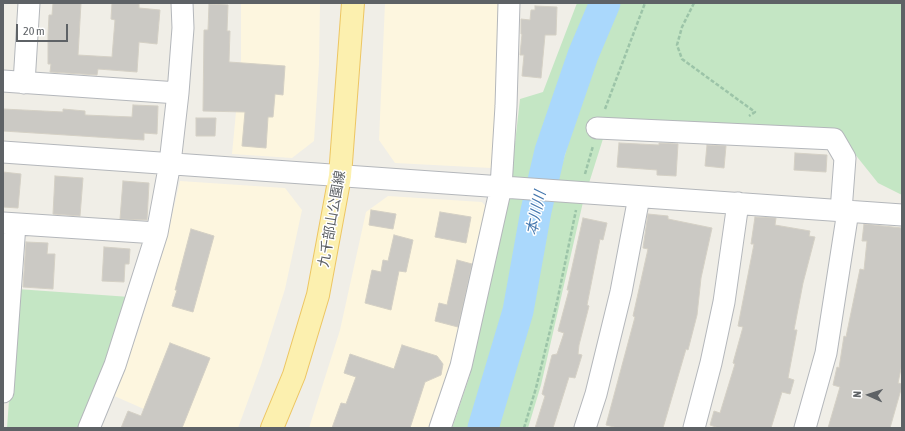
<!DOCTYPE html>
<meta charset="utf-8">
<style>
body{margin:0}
#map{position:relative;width:905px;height:431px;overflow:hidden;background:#f0eee7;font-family:"Asap Condensed",sans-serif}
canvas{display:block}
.frame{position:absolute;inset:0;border:4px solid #5e6266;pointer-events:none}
.north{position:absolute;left:849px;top:375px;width:40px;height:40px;-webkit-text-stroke:3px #fff;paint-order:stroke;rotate:273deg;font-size:11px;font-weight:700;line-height:16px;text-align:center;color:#5e6266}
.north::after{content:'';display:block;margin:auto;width:14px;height:18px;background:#5e6266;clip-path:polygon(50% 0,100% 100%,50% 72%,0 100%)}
.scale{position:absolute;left:16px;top:24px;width:52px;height:18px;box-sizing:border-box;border:2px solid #5e6266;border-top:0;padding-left:5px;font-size:12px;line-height:14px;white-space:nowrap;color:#5e6266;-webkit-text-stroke:3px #fff;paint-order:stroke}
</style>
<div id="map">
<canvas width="905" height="431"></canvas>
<div class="frame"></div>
<div class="north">N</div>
<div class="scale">20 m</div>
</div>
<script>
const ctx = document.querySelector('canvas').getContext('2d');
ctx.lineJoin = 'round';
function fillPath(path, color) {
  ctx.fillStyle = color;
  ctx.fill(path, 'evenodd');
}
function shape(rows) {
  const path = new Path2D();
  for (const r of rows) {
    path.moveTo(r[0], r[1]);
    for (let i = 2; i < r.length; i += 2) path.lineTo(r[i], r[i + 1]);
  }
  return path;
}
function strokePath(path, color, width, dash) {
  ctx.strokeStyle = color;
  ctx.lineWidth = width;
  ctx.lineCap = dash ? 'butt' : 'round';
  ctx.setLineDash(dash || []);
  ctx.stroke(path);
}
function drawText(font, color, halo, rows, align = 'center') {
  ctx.font = font + ' "Asap Condensed","Noto Sans JP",sans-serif';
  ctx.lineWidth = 3;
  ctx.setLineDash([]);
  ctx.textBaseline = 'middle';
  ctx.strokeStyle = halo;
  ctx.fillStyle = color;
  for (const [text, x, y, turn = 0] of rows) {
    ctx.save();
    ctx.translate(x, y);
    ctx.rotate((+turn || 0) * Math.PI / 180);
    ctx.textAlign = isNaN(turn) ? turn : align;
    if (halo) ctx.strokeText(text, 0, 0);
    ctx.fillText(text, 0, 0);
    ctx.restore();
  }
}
fillPath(shape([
 [241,3,320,3,319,64,314,141,292,158,232,154,241,59],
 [385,3,502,3,499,106,491,168,395,163,379,140],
 [180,181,285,188,302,210,285,289,261,365,238,428,166,428,169,420,112,395,137,335,165,245],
 [388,196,482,202,488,209,456,359,433,428,309,428,340,330,366,212]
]), '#fdf6df');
fillPath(shape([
 [577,3,592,3,565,67,535,162,503,319,472,428,452,428,470,375,508,205,520,99,543,92],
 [619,3,902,3,902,195,878,183,838,133,608,123,583,202,541,385,528,428,496,428,528,319,553,195,588,77],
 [17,289,130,297,81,428,7,428]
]), '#c4e6c4');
strokePath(shape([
 [483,428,518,311,536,211,550,151,583,55,605,3]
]), '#aad8fc', 31);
const building = shape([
 [53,3,81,3,78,55,112,57,115,20,111,19,112,3,139,3,139,8,160,10,157,44,139,42,137,72,98,69,97,75,50,72,51,64,48,64,48,35,49,15,52,15,53,3],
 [209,4,228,5,227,31,230,31,229,62,285,66,283,95,275,94,273,117,268,117,266,148,242,146,245,112,203,111,204,30,208,30,209,4],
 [535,6,557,7,556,35,545,35,541,78,522,76,524,55,520,55,522,34,521,34,521,19,530,20,531,10,535,10,535,6],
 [133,105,158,106,157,134,144,133,144,140,3,131,3,109,63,112,63,109,85,111,85,115,132,117,133,105],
 [196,118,216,118,215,136,196,136,196,118],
 [619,143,659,145,659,143,678,144,676,176,657,175,657,170,617,167,619,143],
 [707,145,726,146,724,168,705,166,707,145],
 [795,153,827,155,826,172,794,170,795,153],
 [3,172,21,174,18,208,3,207,3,172],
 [55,176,83,178,80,216,53,214,55,176],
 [123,181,149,183,147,220,120,219,123,181],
 [371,210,396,214,393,229,369,225,371,210],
 [440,212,471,217,466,243,435,237,440,212],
 [648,214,668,216,668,219,712,228,701,278,697,315,688,350,686,349,663,428,618,428,606,425,635,317,633,316,648,249,643,248,648,214],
 [755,217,776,218,775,225,810,231,809,236,815,237,803,283,794,330,797,330,788,378,794,380,790,394,782,392,771,428,719,428,710,425,714,411,720,413,735,364,733,363,743,327,738,326,754,244,751,244,755,217],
 [583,218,607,223,603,240,600,239,587,305,589,306,579,345,578,354,582,355,575,378,569,377,553,428,535,428,545,396,542,394,552,355,557,354,564,333,558,331,569,290,567,290,583,218],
 [864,224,902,228,902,364,898,383,902,384,902,386,890,428,828,428,840,387,833,385,837,367,839,368,844,336,846,337,860,269,864,270,867,241,862,241,864,224],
 [191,229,214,236,193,312,172,306,177,290,175,290,191,229],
 [394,235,413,240,406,272,399,271,391,310,365,303,372,270,381,272,383,260,388,261,394,235],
 [26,242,48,243,47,254,55,254,53,289,23,287,26,242],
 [104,247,130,249,129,264,125,264,124,282,102,281,104,247],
 [457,260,472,264,458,327,435,321,439,303,447,305,457,260],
 [170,343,210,358,182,428,121,428,128,411,141,416,170,343],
 [402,345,437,356,443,364,441,375,425,382,410,428,332,428,341,403,346,404,356,377,344,373,350,354,394,369,402,345]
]);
fillPath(building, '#cbc9c4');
strokePath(building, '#d4d0c5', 1);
const minor = shape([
 [3,81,178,93],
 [24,83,29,3],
 [597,128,834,139,845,158,841,211],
 [3,152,902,215],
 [3,223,157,233],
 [3,392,15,224],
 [89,428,115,365,157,233,170,163,178,93,183,28,182,3],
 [440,428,461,366,501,187,506,106,509,3],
 [585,428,596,394,621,292,639,197],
 [694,428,711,363,724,302,738,203],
 [805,428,826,353,848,211]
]);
const major = shape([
 [272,428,294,375,318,295,340,176,353,3]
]);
strokePath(minor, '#b4b7bb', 23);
strokePath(major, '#edc663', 24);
strokePath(shape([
 [694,3,682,27,677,45,682,59,755,112,749,116],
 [605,109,645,3],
 [585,174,593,146],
 [524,428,536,388,557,302,576,210]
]), '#9cc4a8', 2.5, [4, 2]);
strokePath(minor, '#fff', 21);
strokePath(major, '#fcf0af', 22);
drawText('14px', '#5e6266', '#fff', [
 ["九千部山公園線",332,219,-80]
]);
drawText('italic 15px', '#4678ae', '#fff', [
 ["本川川",536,213,-78]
]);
</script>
